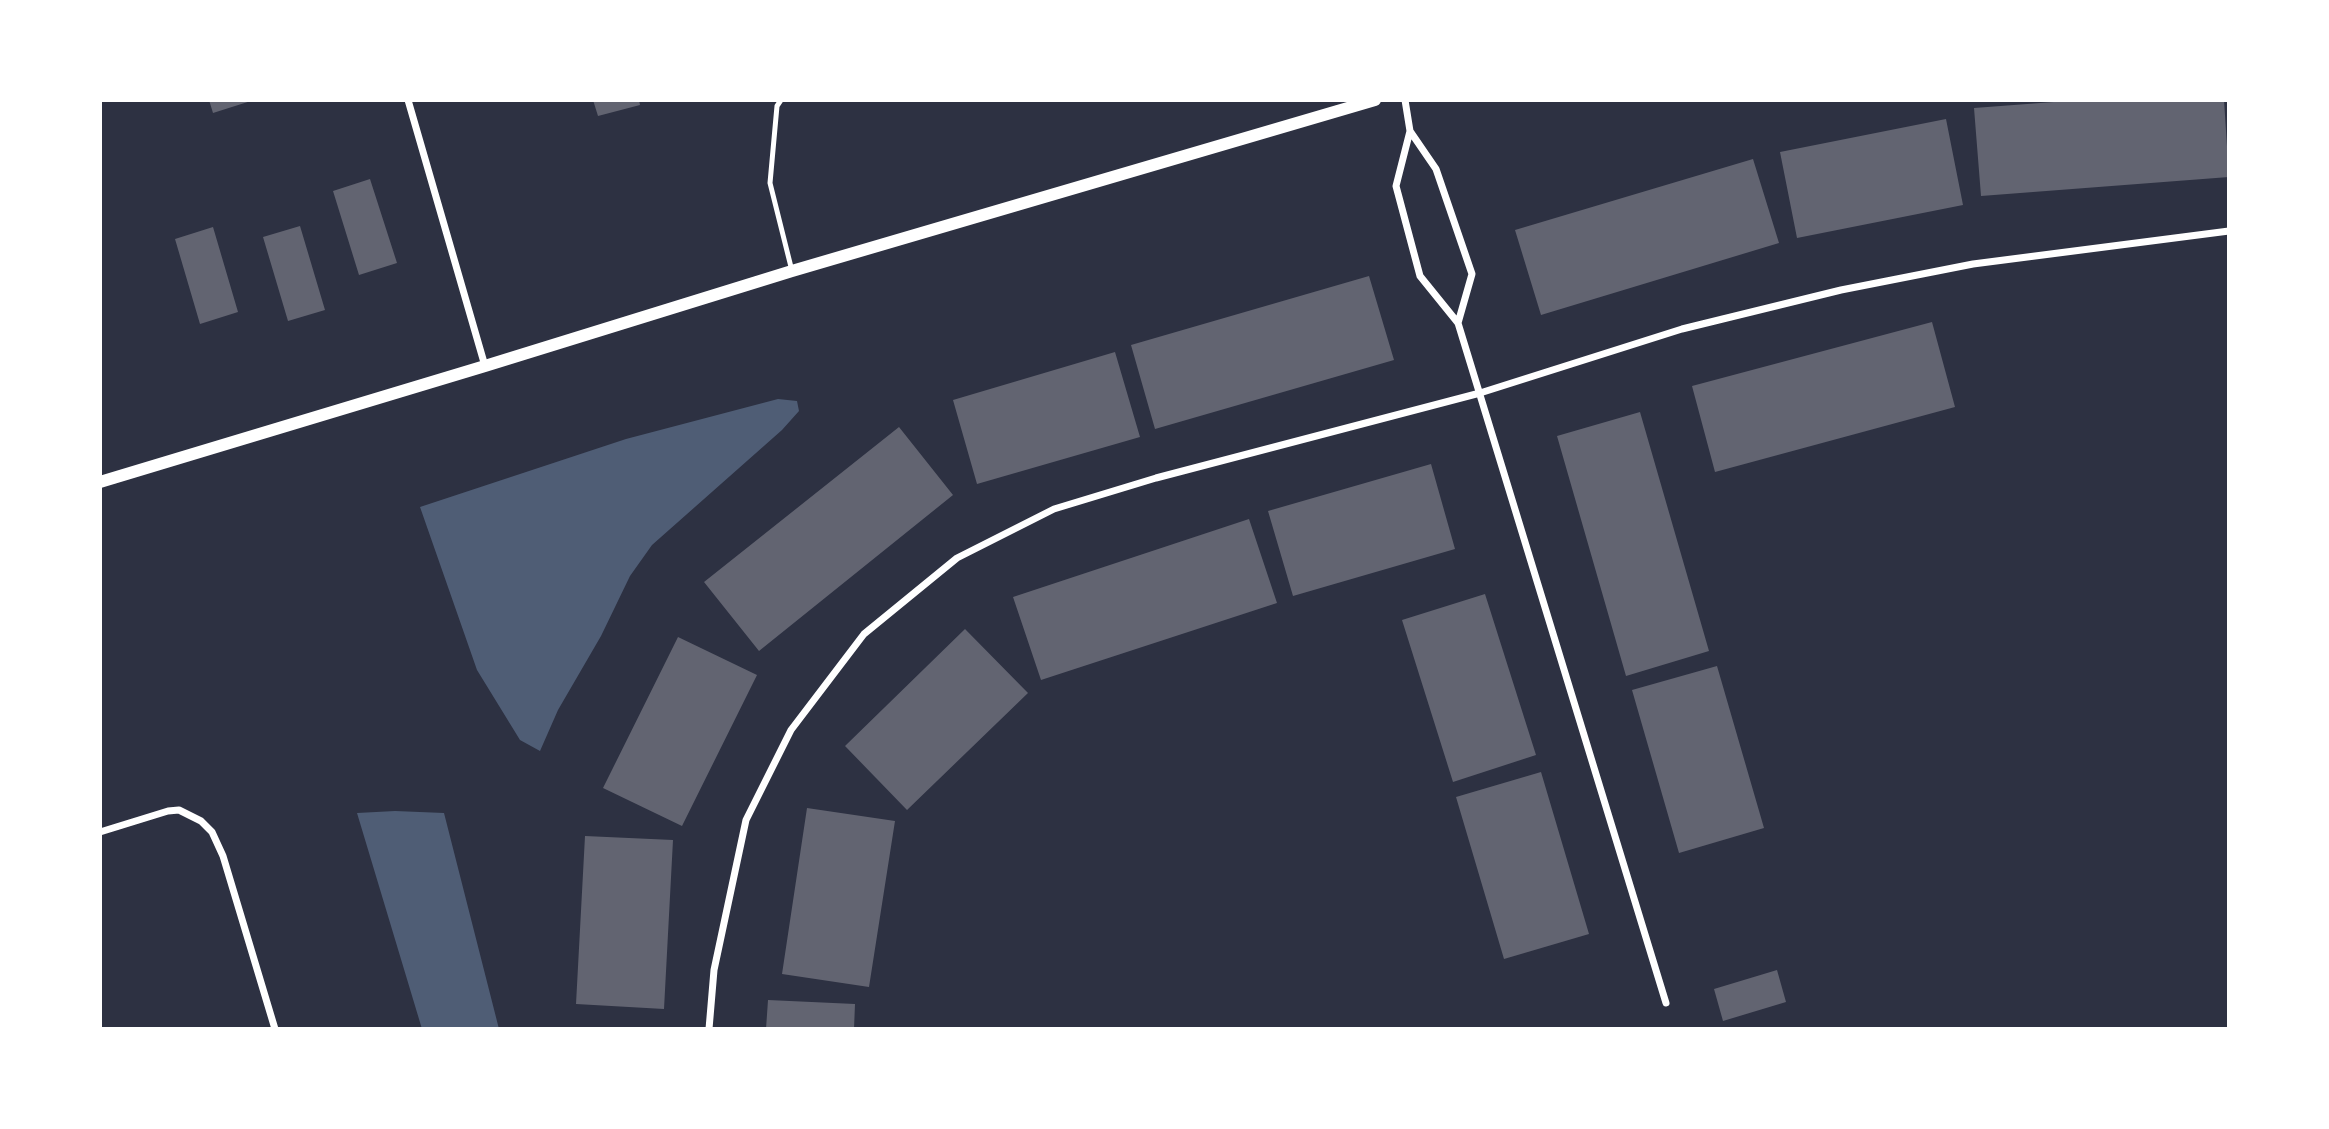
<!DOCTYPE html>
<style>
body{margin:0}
#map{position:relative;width:2329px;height:1129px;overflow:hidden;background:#2d3142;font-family:"Space Grotesk",sans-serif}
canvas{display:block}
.frame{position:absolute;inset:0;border:102px solid #fff;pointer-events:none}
</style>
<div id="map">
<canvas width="2329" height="1129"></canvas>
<div class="frame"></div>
</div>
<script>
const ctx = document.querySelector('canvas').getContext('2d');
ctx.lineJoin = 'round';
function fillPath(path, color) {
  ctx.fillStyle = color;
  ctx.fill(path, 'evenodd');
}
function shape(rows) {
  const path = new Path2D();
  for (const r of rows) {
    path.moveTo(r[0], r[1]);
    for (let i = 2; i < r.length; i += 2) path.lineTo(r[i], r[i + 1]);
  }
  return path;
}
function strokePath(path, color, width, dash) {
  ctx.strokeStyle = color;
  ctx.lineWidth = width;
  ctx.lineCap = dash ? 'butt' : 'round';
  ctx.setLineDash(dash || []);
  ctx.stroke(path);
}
fillPath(shape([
 [778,399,797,401,799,411,782,430,652,545,630,576,601,636,558,710,540,751,520,740,477,670,420,507,626,439],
 [395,811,444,813,499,1029,422,1029,357,813]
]), '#4f5d75');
fillPath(shape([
 [209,100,254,100,213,113],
 [593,100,639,100,640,105,598,116],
 [2080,100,2224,100,2229,177,1981,196,1974,108],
 [1946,119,1963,205,1797,238,1780,152],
 [1753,159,1779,243,1541,315,1515,230],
 [370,179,397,263,359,275,333,191],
 [300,226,325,310,288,321,263,237],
 [213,227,238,312,200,324,175,239],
 [1369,276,1394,360,1155,429,1131,345],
 [1932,322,1955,407,1715,472,1692,386],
 [1115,352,1140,437,977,484,953,400],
 [1640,412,1709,651,1626,676,1557,436],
 [899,427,953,495,759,651,704,582],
 [1431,464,1455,549,1293,596,1268,511],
 [1249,519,1277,603,1041,680,1013,597],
 [1485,594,1536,755,1453,782,1402,620],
 [965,629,1028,693,907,810,845,746],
 [678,637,757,675,682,826,603,788],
 [1717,666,1764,828,1679,853,1632,690],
 [1541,772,1589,934,1504,959,1456,797],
 [807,808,895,821,869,987,782,974],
 [585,836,673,840,664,1009,576,1004],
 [1777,970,1786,1002,1723,1021,1714,989],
 [768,1000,855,1004,854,1029,766,1029]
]), '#626471');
strokePath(shape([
 [781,100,777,106,770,183,792,271]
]), '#fff', 5);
strokePath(shape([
 [408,100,485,366],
 [1405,100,1410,131,1396,186,1420,276,1458,323,1666,1003],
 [1410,131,1436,169,1472,274,1458,323],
 [100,832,168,811,179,810,201,821,212,832,223,856,275,1029],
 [709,1029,714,970,746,820,791,730,864,634,957,558,1054,509,1156,478,1480,393,1682,329,1841,290,1973,264,2229,231]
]), '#fff', 7);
strokePath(shape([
 [100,482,485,366,792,271,1375,100]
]), '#fff', 12);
</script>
